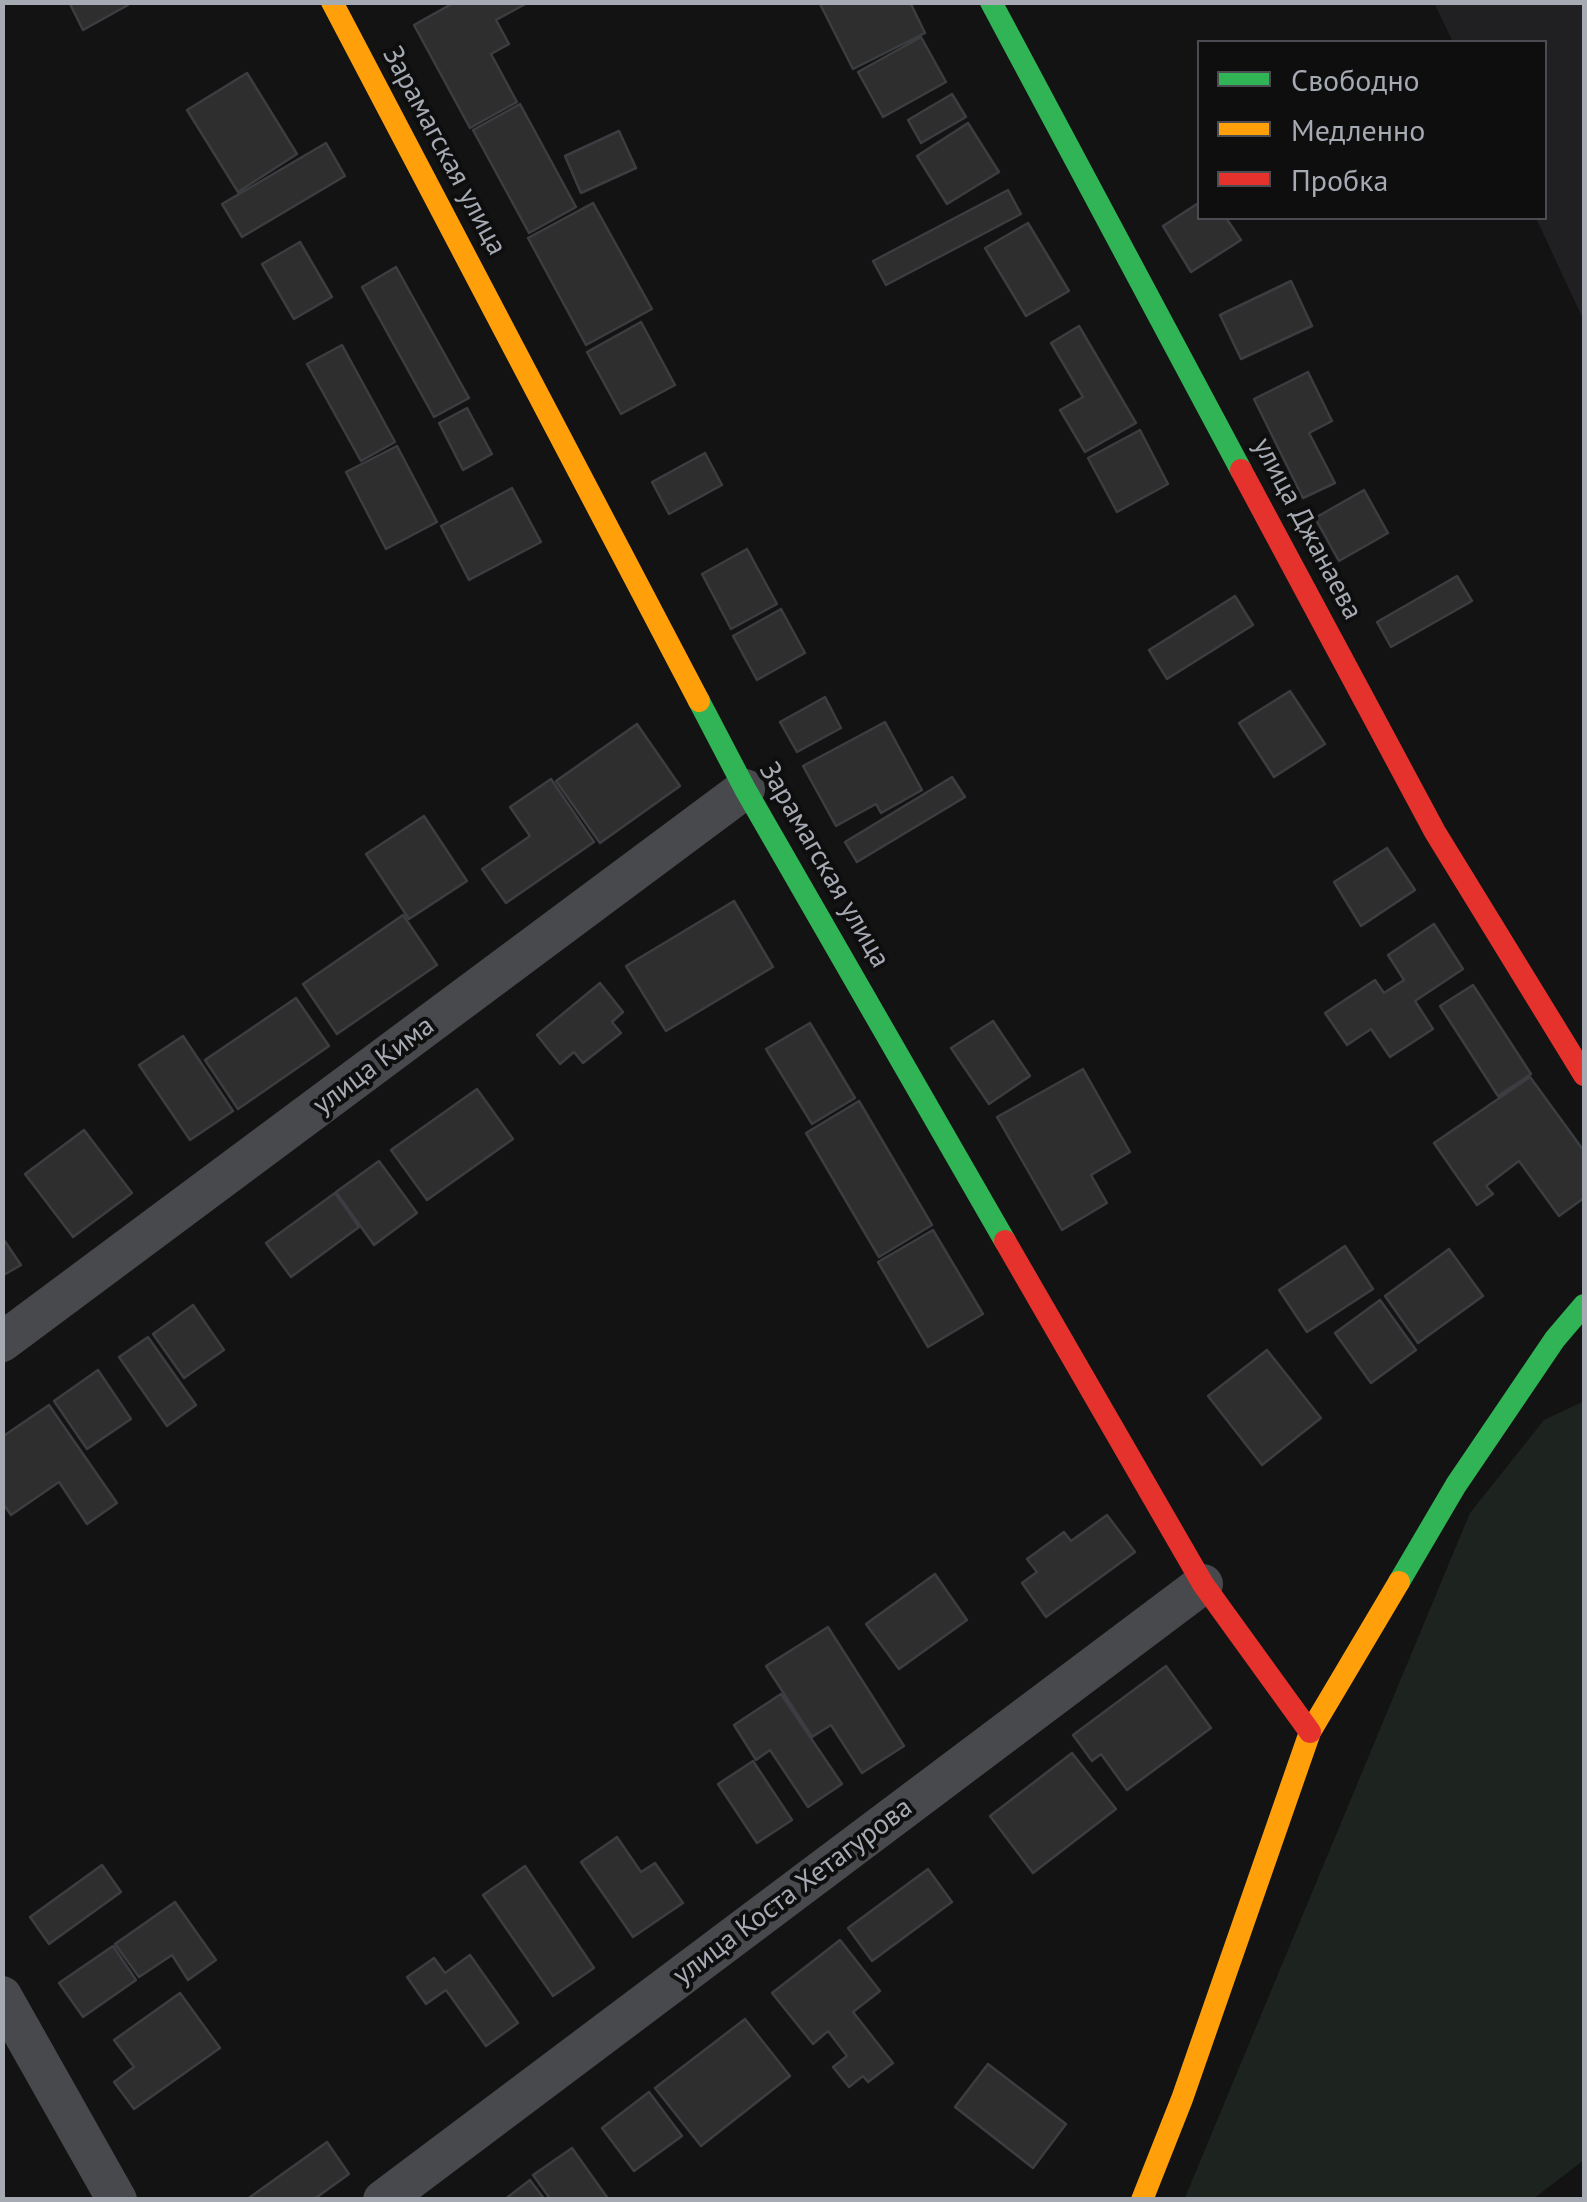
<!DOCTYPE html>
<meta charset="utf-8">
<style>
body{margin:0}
#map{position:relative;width:1587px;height:2202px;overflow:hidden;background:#131314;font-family:"PT Sans",sans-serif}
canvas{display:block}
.frame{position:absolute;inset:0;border:5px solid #a6aab3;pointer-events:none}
.legend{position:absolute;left:1197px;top:40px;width:350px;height:180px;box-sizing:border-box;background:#0e0e0f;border:2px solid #4b4c51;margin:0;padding:12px 18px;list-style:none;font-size:30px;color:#a6aab3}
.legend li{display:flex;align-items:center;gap:20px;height:50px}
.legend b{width:50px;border:2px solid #4b4c51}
</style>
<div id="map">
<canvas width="1587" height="2202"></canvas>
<div class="frame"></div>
<ul class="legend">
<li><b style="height:12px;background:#30b455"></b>Свободно</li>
<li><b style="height:12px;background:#ff9f0a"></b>Медленно</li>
<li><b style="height:12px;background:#e5322d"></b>Пробка</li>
</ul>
</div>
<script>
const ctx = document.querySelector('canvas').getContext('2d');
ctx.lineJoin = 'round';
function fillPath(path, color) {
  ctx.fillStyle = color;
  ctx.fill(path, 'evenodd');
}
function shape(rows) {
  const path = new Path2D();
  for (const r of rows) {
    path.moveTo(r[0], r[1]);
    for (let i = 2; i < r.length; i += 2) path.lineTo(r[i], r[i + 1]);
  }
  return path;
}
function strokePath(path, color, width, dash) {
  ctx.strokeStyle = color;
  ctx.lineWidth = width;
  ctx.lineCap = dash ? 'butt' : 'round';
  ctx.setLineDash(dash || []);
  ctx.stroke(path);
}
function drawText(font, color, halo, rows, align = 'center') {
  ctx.font = font + ' "PT Sans",sans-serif';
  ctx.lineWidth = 8;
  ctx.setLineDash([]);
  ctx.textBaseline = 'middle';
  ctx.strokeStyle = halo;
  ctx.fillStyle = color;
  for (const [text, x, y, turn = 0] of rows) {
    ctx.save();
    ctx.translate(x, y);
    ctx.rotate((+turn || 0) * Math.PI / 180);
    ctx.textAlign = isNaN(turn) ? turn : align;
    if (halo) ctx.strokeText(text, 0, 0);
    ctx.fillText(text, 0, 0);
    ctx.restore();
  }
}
fillPath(shape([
 [1434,3,1584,3,1584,321,1536,218,1544,218,1544,42,1453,42]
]), '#202022');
fillPath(shape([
 [1584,1401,1584,2160,1533,2199,1184,2200,1470,1513,1544,1420]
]), '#1d231e');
const building = shape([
 [69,2,127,2,128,5,83,30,69,2],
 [455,2,529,2,496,20,509,44,491,54,517,102,470,128,414,25,455,2],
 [819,2,910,2,925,33,853,69,819,2],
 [921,37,946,82,883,117,858,72,921,37],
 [247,73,297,154,238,192,187,110,247,73],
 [952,94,966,117,921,143,908,120,952,94],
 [520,104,576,207,529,233,473,130,520,104],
 [968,123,999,172,947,204,917,156,968,123],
 [619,131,636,168,581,193,565,156,619,131],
 [326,143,345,176,242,237,222,204,326,143],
 [1008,190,1021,214,886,285,873,261,1008,190],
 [1200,202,1200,218,1226,218,1241,240,1191,272,1163,226,1200,202],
 [593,203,652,309,586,345,528,238,593,203],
 [1028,223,1069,291,1026,316,985,248,1028,223],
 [300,242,332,297,294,319,262,264,300,242],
 [396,267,469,398,434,417,362,287,396,267],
 [1291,281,1312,326,1241,359,1220,315,1291,281],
 [641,322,675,385,621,414,587,352,641,322],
 [1079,326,1136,423,1085,452,1060,410,1083,397,1051,343,1079,326],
 [342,345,395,442,361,461,307,364,342,345],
 [1308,372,1332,421,1309,433,1335,483,1303,498,1254,399,1308,372],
 [467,408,492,454,463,470,439,423,467,408],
 [1140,430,1168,484,1117,512,1088,458,1140,430],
 [397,446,437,522,386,549,346,472,397,446],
 [705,453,722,485,669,514,652,482,705,453],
 [512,488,541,542,469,580,441,526,512,488],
 [1364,490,1388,533,1339,561,1315,518,1364,490],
 [747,549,777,604,731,629,702,574,747,549],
 [1457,576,1472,601,1391,647,1377,622,1457,576],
 [1235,596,1253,625,1167,679,1149,650,1235,596],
 [781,609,805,653,757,680,733,636,781,609],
 [1290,691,1325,744,1274,777,1239,723,1290,691],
 [825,697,841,728,797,752,780,722,825,697],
 [885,722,922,790,881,813,876,804,836,826,803,766,885,722],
 [637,724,680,786,600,843,556,781,637,724],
 [952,777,965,797,857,862,845,842,952,777],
 [551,779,594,842,506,903,482,869,530,836,510,807,551,779],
 [424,816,467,881,409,919,366,854,424,816],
 [1387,848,1415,890,1361,926,1334,882,1387,848],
 [734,901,773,967,666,1031,626,966,734,901],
 [403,915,437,965,337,1034,303,984,403,915],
 [1434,924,1463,969,1415,1001,1433,1029,1390,1057,1371,1029,1347,1045,1325,1013,1375,980,1384,993,1404,980,1388,955,1434,924],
 [600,983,623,1012,612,1022,621,1033,583,1063,574,1052,560,1064,537,1035,600,983],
 [1473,985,1531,1074,1498,1096,1440,1006,1473,985],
 [296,998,329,1046,238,1109,205,1060,296,998],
 [993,1021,1030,1076,989,1104,951,1048,993,1021],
 [810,1023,855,1098,812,1124,766,1049,810,1023],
 [183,1036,233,1111,190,1140,139,1065,183,1036],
 [1083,1069,1130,1152,1091,1175,1107,1203,1062,1230,997,1117,1083,1069],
 [1530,1077,1584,1151,1584,1198,1559,1216,1519,1161,1486,1186,1493,1194,1477,1205,1434,1143,1530,1077],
 [477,1089,513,1139,427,1200,391,1150,477,1089],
 [859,1101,932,1225,879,1257,806,1133,859,1101],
 [84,1130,132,1193,73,1237,25,1174,84,1130],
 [379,1161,417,1213,374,1245,336,1192,379,1161],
 [335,1193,359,1227,291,1277,266,1243,335,1193],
 [933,1230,983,1314,928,1347,878,1262,933,1230],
 [2,1237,21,1265,2,1276,2,1237],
 [1345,1246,1373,1289,1307,1332,1279,1290,1345,1246],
 [1449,1249,1483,1296,1418,1343,1385,1296,1449,1249],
 [1380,1300,1416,1350,1371,1383,1335,1333,1380,1300],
 [193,1305,224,1350,184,1378,153,1334,193,1305],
 [148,1337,196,1405,167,1426,119,1357,148,1337],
 [1267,1350,1321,1418,1262,1465,1208,1396,1267,1350],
 [98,1370,131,1419,87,1449,54,1401,98,1370],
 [49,1405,117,1503,87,1524,59,1482,11,1515,2,1502,2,1437,49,1405],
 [1107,1515,1135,1552,1046,1617,1022,1583,1037,1572,1027,1559,1064,1532,1071,1541,1107,1515],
 [935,1574,967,1620,899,1669,866,1624,935,1574],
 [828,1627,904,1746,862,1773,831,1725,812,1737,766,1666,828,1627],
 [1166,1666,1211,1728,1127,1790,1101,1754,1092,1761,1073,1735,1166,1666],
 [781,1694,842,1784,808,1807,770,1750,756,1760,734,1725,781,1694],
 [1072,1753,1116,1809,1033,1873,990,1816,1072,1753],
 [753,1761,792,1820,757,1843,718,1784,753,1761],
 [617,1837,641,1872,655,1863,683,1903,633,1937,581,1862,617,1837],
 [102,1865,121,1892,49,1944,30,1917,102,1865],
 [525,1866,594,1968,553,1996,483,1895,525,1866],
 [928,1869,952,1902,872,1961,848,1928,928,1869],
 [175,1902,216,1960,188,1980,172,1955,139,1977,115,1944,175,1902],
 [840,1940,880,1991,853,2012,893,2063,868,2082,863,2076,849,2087,833,2067,847,2056,828,2031,813,2044,772,1993,840,1940],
 [113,1946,136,1980,83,2017,59,1983,113,1946],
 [470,1955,518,2023,486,2046,446,1990,426,2004,407,1977,434,1958,445,1973,470,1955],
 [180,1993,220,2048,134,2109,114,2082,134,2067,114,2040,180,1993],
 [745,2019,790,2076,701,2146,655,2088,745,2019],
 [988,2064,1066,2124,1033,2168,955,2107,988,2064],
 [649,2092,682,2136,634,2171,602,2128,649,2092],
 [327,2142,349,2174,313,2200,246,2200,327,2142],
 [572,2148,609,2200,551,2200,533,2175,572,2148],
 [530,2180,545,2200,504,2200,530,2180]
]);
fillPath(building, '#2e2e2f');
strokePath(building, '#3c3d40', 2.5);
strokePath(shape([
 [2,1342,745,789],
 [2,1996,117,2200],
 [383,2200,1203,1584]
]), '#48494c', 40);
strokePath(shape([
 [991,2,1241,470],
 [699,701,745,789,1005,1241],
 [1399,1582,1456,1485,1555,1339,1584,1305]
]), '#30b455', 22);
strokePath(shape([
 [332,2,699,701],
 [1142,2200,1182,2099,1310,1732,1399,1582]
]), '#ff9f0a', 22);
strokePath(shape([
 [1241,470,1435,832,1584,1075],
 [1005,1241,1203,1584,1310,1732]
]), '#e5322d', 22);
drawText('28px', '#a6aab3', '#0e0e0f', [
 ["Зарамагская улица",444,151,62],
 ["улица Джанаева",1307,529,62],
 ["Зарамагская улица",824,865,60],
 ["улица Кима",374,1066,-37],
 ["улица Коста Хетагурова",793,1892,-37]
]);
</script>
